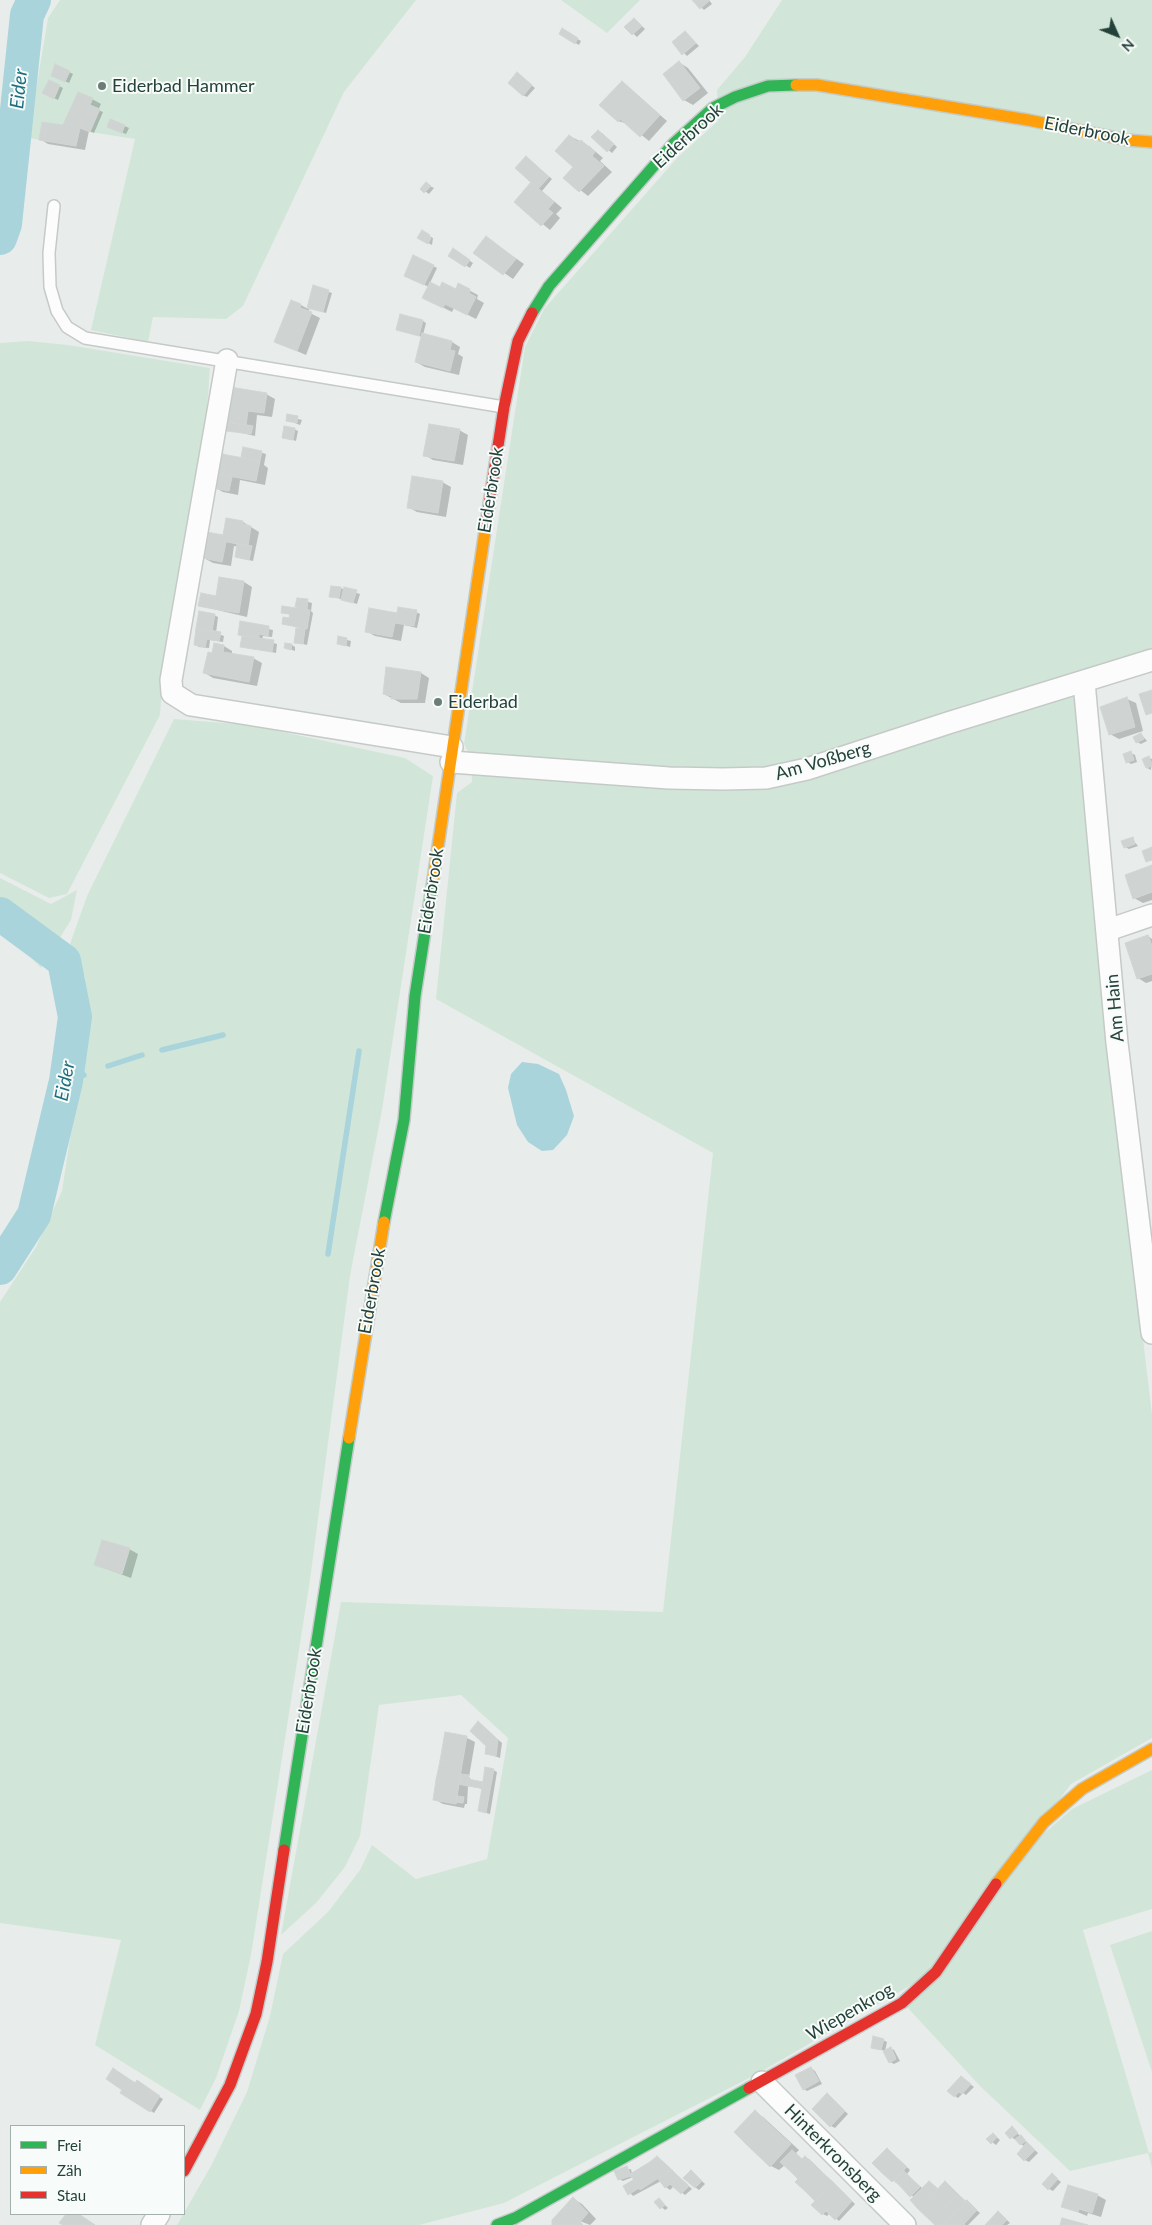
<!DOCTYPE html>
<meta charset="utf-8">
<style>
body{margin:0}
#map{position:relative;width:1152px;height:2225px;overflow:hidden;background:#e8edeb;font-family:Lato,sans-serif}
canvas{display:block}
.legend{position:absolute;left:10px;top:2125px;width:175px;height:90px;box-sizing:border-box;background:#f7fbf9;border:1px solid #a3b1ad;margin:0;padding:6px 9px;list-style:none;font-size:15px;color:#24423a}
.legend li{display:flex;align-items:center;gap:10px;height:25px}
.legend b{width:25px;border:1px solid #a3b1ad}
.north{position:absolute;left:1092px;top:10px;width:50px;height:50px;-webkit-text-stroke:4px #f7fbf9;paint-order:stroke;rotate:134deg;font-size:14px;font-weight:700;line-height:20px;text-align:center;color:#24423a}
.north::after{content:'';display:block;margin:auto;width:18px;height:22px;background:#24423a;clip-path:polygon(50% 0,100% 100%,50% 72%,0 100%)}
</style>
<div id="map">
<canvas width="1152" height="2225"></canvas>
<ul class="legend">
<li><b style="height:6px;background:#30b455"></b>Frei</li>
<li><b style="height:6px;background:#ff9f0a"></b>Zäh</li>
<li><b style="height:6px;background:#e5322d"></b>Stau</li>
</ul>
<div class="north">N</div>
</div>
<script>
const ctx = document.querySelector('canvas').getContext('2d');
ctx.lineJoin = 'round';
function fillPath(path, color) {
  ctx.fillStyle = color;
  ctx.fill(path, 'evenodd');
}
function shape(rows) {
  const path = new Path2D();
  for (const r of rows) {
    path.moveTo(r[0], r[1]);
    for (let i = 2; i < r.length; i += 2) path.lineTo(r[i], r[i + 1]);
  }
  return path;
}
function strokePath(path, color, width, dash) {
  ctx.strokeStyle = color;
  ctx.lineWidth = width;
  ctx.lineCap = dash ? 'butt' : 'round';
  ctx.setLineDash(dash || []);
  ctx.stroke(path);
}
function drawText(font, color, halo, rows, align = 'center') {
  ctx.font = font + ' Lato,sans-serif';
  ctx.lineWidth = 4;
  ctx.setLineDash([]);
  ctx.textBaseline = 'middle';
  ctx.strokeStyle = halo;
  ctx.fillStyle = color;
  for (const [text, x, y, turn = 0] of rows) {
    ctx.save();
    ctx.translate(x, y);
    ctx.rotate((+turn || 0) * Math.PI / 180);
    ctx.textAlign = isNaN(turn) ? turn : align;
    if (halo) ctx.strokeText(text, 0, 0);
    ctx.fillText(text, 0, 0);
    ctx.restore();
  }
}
fillPath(shape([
 [60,0,416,0,344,92,243,306,226,319,153,317,148,342,91,330,135,139,90,132,80,128,76,146,28,138,48,18],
 [561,0,640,0,607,33],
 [782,0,1152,0,1152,651,1078,676,1109,1050,1152,1415,1152,1738,1071,1784,925,1977,757,2074,504,2203,419,2225,177,2225,211,2166,247,2092,270,2016,283,1954,328,1912,360,1870,372,1845,416,1879,487,1859,508,1738,461,1695,379,1705,360,1836,345,1867,316,1903,281,1935,341,1602,663,1612,713,1153,436,999,457,793,472,782,471,757,464,744,525,347,544,309,678,157,718,121,717,90,745,57],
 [28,341,68,345,210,368,204,449,163,673,160,715,67,894,49,898,0,873,0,343],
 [174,719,250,725,405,758,433,776,382,1110,350,1276,310,1580,251,1955,239,2011,216,2078,200,2110,95,2045,121,1940,0,1923,0,1302,36,1247,62,1191,88,1020,85,978,70,944,87,896],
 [0,878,51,904,77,890,71,920,41,968,0,926],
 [1152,1770,1152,1909,1083,1930,1149,2153,1152,2152,1152,2168,1148,2153,1070,2171,980,2086,907,2007,1031,1845,1072,1809],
 [1152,1931,1152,2072,1110,1945]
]), '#d1e6d8');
fillPath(shape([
 [522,1062,538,1064,559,1074,566,1090,574,1116,567,1135,553,1150,542,1151,528,1142,517,1125,508,1088,511,1074]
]), '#a9d4db');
fillPath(shape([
 [694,0,709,0,712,4,704,10],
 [635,19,645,29,637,37,626,27],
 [562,30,581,41,579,45,560,34],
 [685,32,699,46,687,56,673,42],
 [680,63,688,68,708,93,693,105,684,100,664,74],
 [69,72,73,74,69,83,56,77],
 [518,74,535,88,527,97,523,95],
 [622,82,667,121,649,141,628,124,618,121],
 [59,86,63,88,58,100,44,93],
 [92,99,101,104,98,110,103,112,94,133,89,131,85,150,48,144,40,139,64,127],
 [111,120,129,128,126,134,112,129],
 [602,133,617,147,612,153,592,137],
 [570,136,589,146,603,158,600,161,612,172,588,196,565,178,575,167],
 [526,157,552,179,542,191,562,208,556,214,560,218,550,230,516,202,533,182],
 [430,186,434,188,429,194,422,189],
 [422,232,433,238,432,245,419,238],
 [494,243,524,264,513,279,475,253],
 [454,250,473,263,470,268,450,255],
 [433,266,437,268,430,283,441,288,456,290,459,285,478,295,477,299,484,303,476,319,454,308,452,312,432,302,429,287,409,278],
 [314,287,332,293,326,313,310,308,308,312,320,318,306,355,276,342,301,305,308,309],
 [423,321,426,323,423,335,452,342,460,347,458,354,463,357,459,375,425,367,416,362,422,337,397,329],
 [266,394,275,399,272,417,257,415,255,436,228,430],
 [288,416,302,420,300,425,287,420],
 [294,429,298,431,296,441,283,437],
 [459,430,468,435,463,465,433,460,425,455],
 [244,448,266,454,264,465,268,468,265,485,240,480,238,495,223,492,214,487,217,475,247,460,242,457],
 [442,482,451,487,446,517,417,512,408,507],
 [243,522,259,532,253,561,236,557,238,547,234,546,231,566,213,563,204,558,208,534,224,536],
 [220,578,244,582,252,587,247,617,200,606,202,594,217,597],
 [340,588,360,594,357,604,331,596],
 [298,599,312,603,311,611,313,613,307,645,295,642,300,627,290,619,291,615,282,612,296,609],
 [416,612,420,614,417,628,404,625,401,641,375,636,366,631,397,614],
 [214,615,218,617,216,633,224,636,223,642,210,640,209,648,199,647,195,644],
 [241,623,273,630,272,637,263,636,262,640,277,644,276,653,242,646,243,636,239,634],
 [339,638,351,641,350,647,338,643],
 [292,645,295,647,295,651,286,648],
 [224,646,232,651,232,655,253,658,262,663,257,686,213,678,205,673,213,654],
 [421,673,429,678,425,703,401,703,384,694],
 [1127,699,1136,703,1143,731,1119,739,1110,734],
 [1141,734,1147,741,1141,744,1137,742],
 [1131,753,1135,755,1137,762,1131,764,1128,762],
 [1149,758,1152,759,1151,770,1147,768],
 [1132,839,1138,846,1129,849,1125,847],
 [1152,867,1152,900,1143,903,1134,898],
 [1148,936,1152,939,1152,981,1146,983,1138,978],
 [129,1549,138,1554,131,1578,96,1565],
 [482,1725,502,1743,500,1758,486,1753,488,1745],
 [446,1734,467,1738,475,1742,469,1777,472,1781,484,1783,493,1770,497,1772,490,1814,479,1811,483,1789,468,1786,467,1804,465,1804,464,1808,443,1804,434,1799],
 [883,2040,887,2042,885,2051,890,2048,894,2050,900,2061,894,2064,890,2062,885,2051,872,2047],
 [811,2068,815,2071,822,2084,807,2091,804,2089],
 [114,2070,163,2099,154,2113,122,2092,124,2089],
 [965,2080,974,2087,966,2095,963,2093,958,2098,955,2096],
 [827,2094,848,2114,835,2128,831,2126],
 [755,2112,763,2117,799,2150,796,2153,802,2160,805,2157,809,2159,855,2204,839,2221,830,2213,827,2216,823,2214,813,2204,816,2201,800,2179,785,2165,779,2170,771,2166],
 [1012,2128,1038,2153,1029,2162,1025,2160,1025,2147,1006,2133],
 [993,2134,1000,2140,996,2145,992,2142],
 [888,2149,910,2170,907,2174,923,2189,930,2182,939,2190,945,2183,980,2213,968,2225,937,2225,915,2198,874,2163],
 [661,2160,692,2189,685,2195,674,2186,670,2190,666,2187,661,2181,633,2196,624,2186,635,2180,633,2177,623,2181,619,2179,616,2172,631,2169,632,2174],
 [695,2174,705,2184,699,2190,695,2187],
 [1052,2175,1061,2182,1053,2191,1049,2189],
 [1097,2195,1106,2200,1101,2217,1088,2213,1087,2216,1063,2206],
 [574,2199,582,2204,596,2219,590,2225,580,2221,583,2225,554,2225],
 [659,2199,668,2208,665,2210,656,2202],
 [1002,2215,1010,2223,1007,2225,987,2225]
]), '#0003');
strokePath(shape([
 [162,1050,223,1035],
 [108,1066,142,1055],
 [66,1081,84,1075],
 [328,1254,359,1051]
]), '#a9d4db', 5.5);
strokePath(shape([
 [0,238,5,224,27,15,34,0],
 [0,914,64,961,75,1017,66,1081,34,1215,0,1268]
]), '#a9d4db', 34);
const building = shape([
 [692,0,708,0,709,1,700,9,692,0],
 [634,18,642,26,632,35,624,27,634,18],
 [562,28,578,38,575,44,559,34,562,28],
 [685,31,696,43,682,55,672,42,685,31],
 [679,61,700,88,683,101,663,74,679,61],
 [55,64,70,71,65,82,51,76,55,64],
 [517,72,532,85,523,96,508,83,517,72],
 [49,80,60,85,54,99,42,93,49,80],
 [622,81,660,115,640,137,620,119,618,122,599,105,622,81],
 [78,92,93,98,80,128,76,146,39,140,42,122,63,125,78,92],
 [90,105,100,109,90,132,80,128,90,105],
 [110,119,125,125,122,133,107,127,110,119],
 [598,130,614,144,607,152,591,137,598,130],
 [569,135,578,142,581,140,595,152,592,156,604,166,579,192,563,178,573,167,555,151,569,135],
 [526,156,549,177,538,189,515,168,526,156],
 [426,182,431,186,424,193,420,189,426,182],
 [531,182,554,202,548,209,553,213,541,226,514,202,531,182],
 [422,230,430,235,429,237,431,238,428,244,417,238,422,230],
 [486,236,516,259,503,275,473,253,486,236],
 [453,248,470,260,465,267,448,256,453,248],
 [413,255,434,265,424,285,404,276,413,255],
 [430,282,440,287,442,282,456,289,458,283,470,289,469,293,476,297,467,315,445,304,443,308,422,298,430,282],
 [313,285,329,290,323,312,307,308,313,285],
 [291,300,301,304,300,308,312,312,297,351,274,342,291,300],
 [400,314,423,320,419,336,396,330,400,314],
 [422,333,452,341,450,350,455,351,450,371,415,362,422,333],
 [230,387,267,393,264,413,248,411,246,425,225,422,230,387],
 [287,414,298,416,297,423,286,421,287,414],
 [228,422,253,426,251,434,226,431,228,422],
 [429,424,460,429,454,461,423,456,429,424],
 [284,426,295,428,293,440,282,438,284,426],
 [243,447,262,451,260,461,241,457,243,447],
 [220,453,227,455,223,475,216,473,220,453],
 [227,455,260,461,256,481,223,475,227,455],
 [216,473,232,477,229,491,213,488,216,473],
 [412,476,443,481,438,513,407,508,412,476],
 [226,518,243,521,243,524,251,526,248,546,222,541,226,518],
 [207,532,223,535,222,541,226,542,222,562,203,558,207,532],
 [237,544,252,546,249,560,235,557,237,544],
 [219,577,244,581,239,613,214,609,219,577],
 [331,586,341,587,339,598,329,597,331,586],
 [344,587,357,590,353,603,341,600,344,587],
 [201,593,216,596,214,609,198,606,201,593],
 [297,598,308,599,307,609,295,607,297,598],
 [282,606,310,610,307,629,282,624,283,617,289,618,290,614,281,613,282,606],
 [398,607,417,610,414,626,395,623,398,607],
 [369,608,397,613,392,637,365,632,369,608],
 [199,611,215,614,212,631,196,628,199,611],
 [240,621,269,626,268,636,259,634,259,638,238,635,240,621],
 [196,628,221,632,219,641,207,639,205,647,194,645,196,628],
 [296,628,305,629,303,644,294,643,296,628],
 [242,636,274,640,272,652,240,647,242,636],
 [338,636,347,638,346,646,337,644,338,636],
 [214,643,224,645,223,652,254,657,249,682,203,673,208,652,212,653,214,643],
 [285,643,292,644,291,650,284,648,285,643],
 [386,667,421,672,417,699,391,699,392,696,383,694,386,667],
 [1152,690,1152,713,1146,715,1139,694,1152,690],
 [1127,697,1135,727,1109,735,1100,707,1127,697],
 [1141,733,1144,739,1136,743,1133,737,1141,733],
 [1131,751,1134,760,1126,763,1123,754,1131,751],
 [1149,756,1152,766,1146,768,1142,759,1149,756],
 [1133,837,1135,844,1124,848,1121,841,1133,837],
 [1152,847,1152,860,1146,862,1142,851,1152,847],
 [1152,865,1152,892,1133,899,1125,875,1152,865],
 [1148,935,1152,946,1152,974,1137,979,1125,943,1148,935],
 [102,1540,130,1548,122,1574,94,1565,102,1540],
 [478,1721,498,1740,496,1756,485,1754,486,1746,470,1731,478,1721],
 [445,1732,467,1736,462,1765,440,1761,445,1732],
 [440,1761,462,1765,459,1784,436,1780,440,1761],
 [485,1767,494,1769,490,1790,482,1788,485,1767],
 [461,1774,469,1775,467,1786,459,1784,461,1774],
 [468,1779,483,1782,482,1788,467,1786,468,1779],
 [436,1780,459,1784,456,1804,433,1800,436,1780],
 [482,1788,490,1790,486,1813,478,1811,482,1788],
 [457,1796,464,1797,463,1803,456,1802,457,1796],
 [873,2036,884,2039,881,2050,871,2048,873,2036],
 [891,2047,896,2059,889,2063,883,2051,891,2047],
 [811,2067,819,2081,803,2090,795,2075,811,2067],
 [113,2068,129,2079,122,2090,106,2079,113,2068],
 [961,2076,971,2084,962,2094,959,2092,954,2097,947,2091,961,2076],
 [129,2079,135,2083,137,2080,160,2096,150,2112,120,2093,129,2079],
 [827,2093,836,2102,821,2118,812,2109,827,2093],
 [836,2102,845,2111,830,2127,821,2118,836,2102],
 [755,2110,767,2122,746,2144,734,2132,755,2110],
 [767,2122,791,2144,770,2167,746,2144,767,2122],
 [1012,2126,1018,2133,1010,2139,1005,2133,1012,2126],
 [993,2133,997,2137,991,2144,986,2139,993,2133],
 [1021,2135,1026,2141,1020,2145,1015,2139,1021,2135],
 [1027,2142,1035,2150,1024,2161,1017,2154,1027,2142],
 [887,2148,897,2158,882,2173,872,2163,887,2148],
 [792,2150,802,2159,790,2171,780,2162,792,2150],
 [657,2156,672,2170,660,2177,650,2162,657,2156],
 [805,2156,813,2164,798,2179,790,2171,805,2156],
 [897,2158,907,2167,892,2182,882,2173,897,2158],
 [650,2162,660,2177,640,2190,630,2174,650,2162],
 [813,2164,824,2174,806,2192,795,2182,813,2164],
 [627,2166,631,2176,618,2180,614,2171,627,2166],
 [672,2170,679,2177,665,2188,658,2179,672,2170],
 [691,2170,702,2181,695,2188,683,2178,691,2170],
 [904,2171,908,2175,899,2185,894,2181,904,2171],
 [1052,2173,1058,2179,1048,2190,1042,2184,1052,2173],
 [824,2174,833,2182,815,2201,806,2192,824,2174],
 [908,2175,920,2187,910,2197,899,2185,908,2175],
 [679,2177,689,2186,681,2194,670,2184,679,2177],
 [633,2180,639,2188,628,2195,623,2186,633,2180],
 [929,2181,938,2189,918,2209,910,2200,929,2181],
 [945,2181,958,2194,946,2206,933,2194,945,2181],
 [833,2182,844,2193,822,2215,811,2205,833,2182],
 [1068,2185,1098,2194,1092,2213,1079,2209,1078,2212,1061,2207,1068,2185],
 [844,2193,852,2201,835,2220,826,2211,844,2193],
 [933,2194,954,2214,943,2225,935,2225,918,2209,933,2194],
 [958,2194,966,2202,954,2214,946,2206,958,2194],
 [573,2197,588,2213,580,2222,576,2218,569,2225,552,2225,552,2220,573,2197],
 [659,2198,665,2205,660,2209,654,2202,659,2198],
 [967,2200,977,2210,964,2224,954,2214,967,2200],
 [998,2211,1007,2220,1002,2225,985,2225,998,2211],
 [66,2214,79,2214,95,2225,63,2225,59,2223,66,2214],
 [954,2214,965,2225,943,2225,954,2214],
 [576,2218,583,2225,569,2225,576,2218],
 [1062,2218,1088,2225,1060,2225,1062,2218]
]);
fillPath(building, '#cfd4d2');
strokePath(building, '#d1d6d4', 1);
const lane = shape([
 [54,206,49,253,50,287,57,311,67,327,85,338,504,407]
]);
const street = shape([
 [227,360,171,680,172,693,191,705,452,747],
 [1084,682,1117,1043,1152,1333],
 [451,762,669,778,723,779,766,778,807,769,948,723,1152,660],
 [1108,930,1152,915],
 [762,2082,905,2225],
 [152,2225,159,2214]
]);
const fast = shape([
 [532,313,549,286,673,144,713,108,735,97,768,86,796,85],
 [384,1222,404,1120,415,996,433,880],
 [284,1850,349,1438],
 [497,2225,515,2218,749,2088]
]);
const slow = shape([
 [796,85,817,85,1028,120,1127,140,1152,142],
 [433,880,486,524],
 [349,1438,384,1222],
 [996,1884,1044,1822,1082,1789,1152,1749]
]);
const jam = shape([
 [486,524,504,407,518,341,532,313],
 [749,2088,902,2003,936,1972,996,1884],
 [184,2171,230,2085,256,2014,267,1962,284,1850]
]);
strokePath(lane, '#c5cac8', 14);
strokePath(street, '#c5cac8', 24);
strokePath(fast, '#c3cbc8', 14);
strokePath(slow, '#c3cbc8', 14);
strokePath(jam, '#c3cbc8', 14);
strokePath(lane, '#fcfcfc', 11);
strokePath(street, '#fcfcfc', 21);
strokePath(fast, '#30b455', 11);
strokePath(slow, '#ff9f0a', 11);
strokePath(jam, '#e5322d', 11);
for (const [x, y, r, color] of [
 [102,86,5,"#697e78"],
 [438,702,5,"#697e78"]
]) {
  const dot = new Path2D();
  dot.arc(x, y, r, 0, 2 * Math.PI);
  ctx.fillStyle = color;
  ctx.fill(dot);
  strokePath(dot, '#f7fbf9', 2);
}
drawText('18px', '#24423a', '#f7fbf9', [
 ["Eiderbad Hammer",112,86],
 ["Eiderbad",448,702]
], 'left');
drawText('18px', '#24423a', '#f7fbf9', [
 ["Eiderbrook",1087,131,11],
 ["Eiderbrook",688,136,-42],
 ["Eiderbrook",491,490,-81],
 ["Am Voßberg",823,761,-16],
 ["Eiderbrook",431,891,-81],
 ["Am Hain",1115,1008,-95],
 ["Eiderbrook",372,1291,-80],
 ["Eiderbrook",309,1691,-81],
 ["Wiepenkrog",850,2012,-30],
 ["Hinterkronsberg",833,2153,45]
]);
drawText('italic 19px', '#1c6f80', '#f7fbf9', [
 ["Eider",19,89,-84],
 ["Eider",65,1081,-79]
]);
</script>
